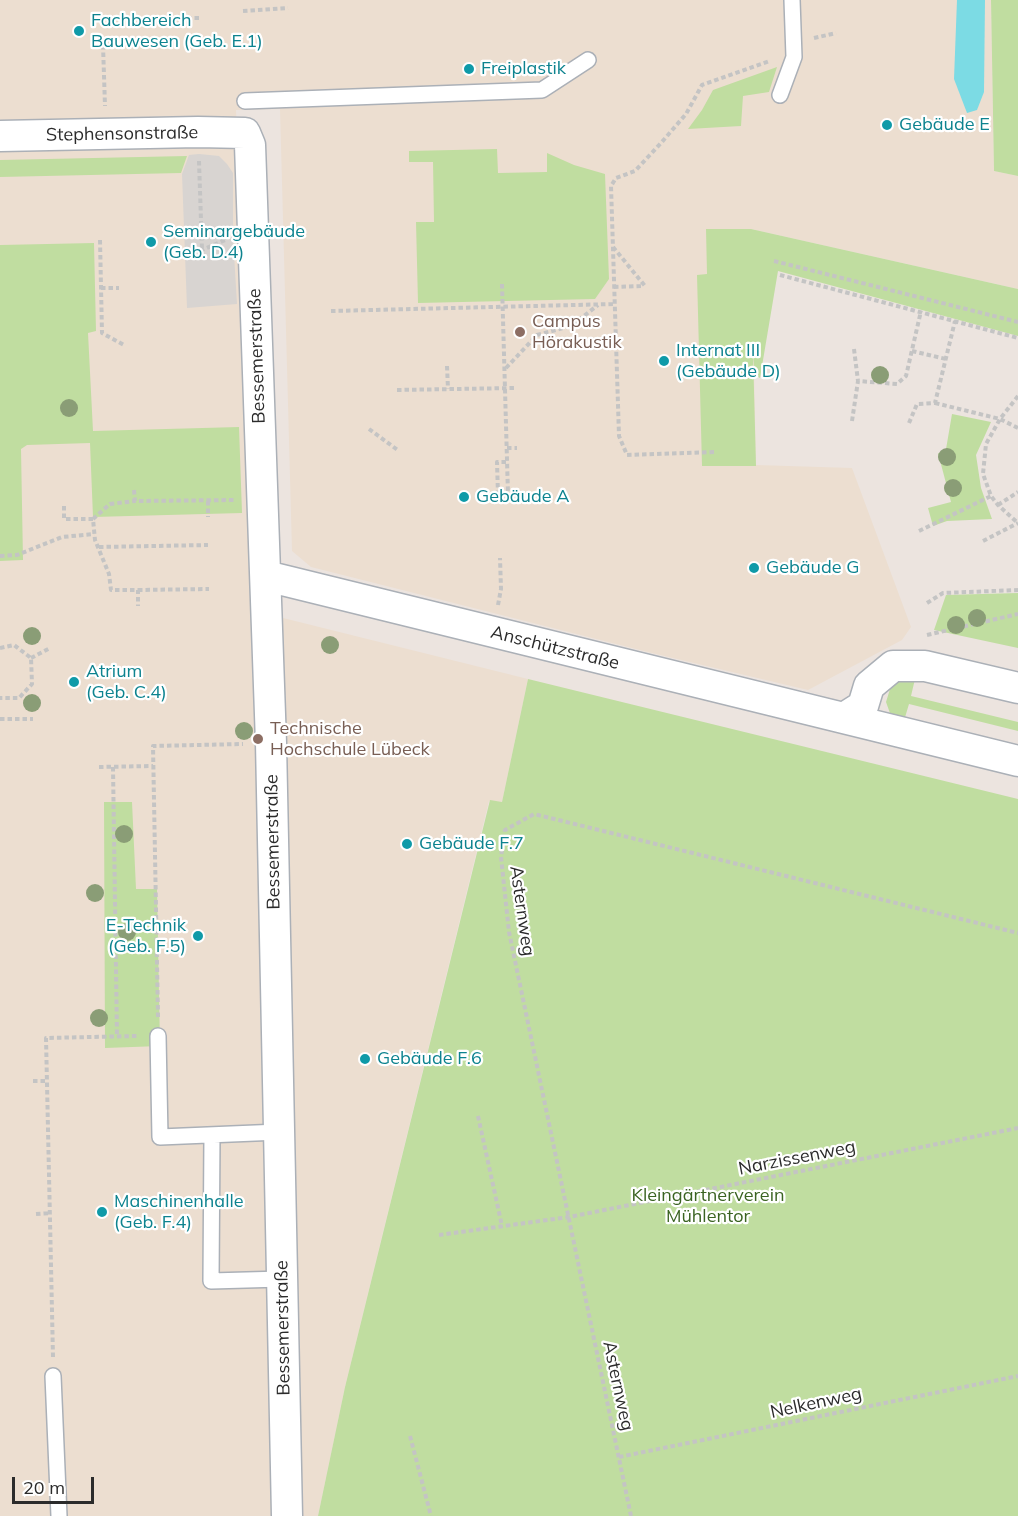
<!DOCTYPE html>
<meta charset="utf-8">
<style>
body{margin:0}
#map{position:relative;width:1018px;height:1516px;overflow:hidden;background:#ece4df;font-family:Mulish,sans-serif}
canvas{display:block}
.scale{position:absolute;left:12px;top:1477px;width:82px;height:27px;box-sizing:border-box;border:3px solid #2b2b2b;border-top:0;padding-left:8px;font-size:18px;line-height:21px;white-space:nowrap;color:#2b2b2b;-webkit-text-stroke:4px #fff;paint-order:stroke}
</style>
<div id="map">
<canvas width="1018" height="1516"></canvas>
<div class="scale">20 m</div>
</div>
<script>
const ctx = document.querySelector('canvas').getContext('2d');
ctx.lineJoin = 'round';
function fillPath(path, color) {
  ctx.fillStyle = color;
  ctx.fill(path, 'evenodd');
}
function shape(rows) {
  const path = new Path2D();
  for (const r of rows) {
    path.moveTo(r[0], r[1]);
    for (let i = 2; i < r.length; i += 2) path.lineTo(r[i], r[i + 1]);
  }
  return path;
}
function strokePath(path, color, width, dash) {
  ctx.strokeStyle = color;
  ctx.lineWidth = width;
  ctx.lineCap = dash ? 'butt' : 'round';
  ctx.setLineDash(dash || []);
  ctx.stroke(path);
}
function drawText(font, color, halo, rows, align = 'center') {
  ctx.font = font + ' Mulish,sans-serif';
  ctx.lineWidth = 4.5;
  ctx.setLineDash([]);
  ctx.textBaseline = 'middle';
  ctx.strokeStyle = halo;
  ctx.fillStyle = color;
  for (const [text, x, y, turn = 0] of rows) {
    ctx.save();
    ctx.translate(x, y);
    ctx.rotate((+turn || 0) * Math.PI / 180);
    ctx.textAlign = isNaN(turn) ? turn : align;
    if (halo) ctx.strokeText(text, 0, 0);
    ctx.fillText(text, 0, 0);
    ctx.restore();
  }
}
fillPath(shape([
 [0,0,991,0,994,171,1018,176,1018,289,751,229,756,465,852,468,911,627,902,640,808,690,652,653,311,567,292,551,280,109,236,110,255,611,528,679,502,802,489,801,345,1387,318,1516,0,1516]
]), '#ecded0');
fillPath(shape([
 [991,0,1018,0,1018,176,994,171],
 [777,67,769,92,743,96,741,126,688,129,702,110,713,90],
 [497,149,498,173,547,172,547,153,574,165,605,174,609,279,595,299,418,303,416,222,434,222,433,162,409,162,409,151],
 [187,156,181,173,0,177,0,160],
 [706,229,751,229,1018,289,1018,336,778,271,760,378,755,375,753,353,756,466,702,466,697,275,707,274],
 [94,243,96,331,88,333,93,431,239,427,242,513,93,517,90,443,27,445,21,449,23,560,0,561,0,245],
 [952,414,991,422,976,455,981,488,992,519,947,521,933,526,928,508,951,502,938,453,945,455],
 [1018,593,1018,648,934,630,946,595],
 [528,679,1018,799,1018,1516,318,1516,345,1387,490,800,502,802],
 [900,679,915,679,911,696,1018,722,1018,731,909,704,903,724,891,716,886,702,890,689],
 [104,802,132,802,136,889,157,889,160,1046,105,1048]
]), '#c0dda0');
fillPath(shape([
 [199,154,219,156,227,164,233,173,233,237,237,304,187,308,182,174,189,155]
]), '#d8d4d1');
fillPath(shape([
 [957,0,985,0,984,92,977,110,967,113,954,79]
]), '#7cdbe4');
const lane = shape([
 [780,95,794,57,792,0],
 [245,101,542,90,588,60],
 [158,1036,160,1137,279,1132],
 [212,1135,211,1281,282,1279],
 [53,1376,59,1516]
]);
const street = shape([
 [0,136,198,132,245,133,250,145,271,743,287,1516],
 [266,576,1018,761],
 [844,718,863,706,869,686,893,666,925,666,1018,688]
]);
strokePath(lane, '#abb0b7', 18);
strokePath(street, '#abb0b7', 33);
strokePath(shape([
 [243,11,288,8],
 [157,18,201,18],
 [814,38,836,33],
 [103,45,105,106],
 [199,161,202,250],
 [100,240,102,333,124,345],
 [613,247,645,286],
 [185,252,202,250,225,240],
 [774,261,1018,322],
 [780,275,1018,338],
 [502,284,508,495],
 [614,287,644,286],
 [101,288,119,288],
 [331,311,614,304],
 [854,349,858,381],
 [912,351,946,359],
 [447,366,448,389],
 [506,368,537,335,571,326,598,305],
 [397,390,514,388],
 [1018,396,1000,419,986,444,983,474,991,496,998,505,1018,523],
 [935,403,1000,419,1018,428],
 [852,421,858,381,897,384,906,376,921,311],
 [909,423,917,404,935,403,955,321],
 [369,429,399,451],
 [507,448,517,448],
 [714,452,627,455,619,436,611,186,616,178,635,171,661,143,686,114,702,85,770,61],
 [134,490,135,501,234,500],
 [498,495,497,462,508,462],
 [208,501,208,517],
 [998,505,1018,492],
 [64,506,64,519,93,519,95,540,109,574,111,590,138,590,138,606],
 [93,519,110,504,135,501],
 [919,531,991,496],
 [983,541,1018,523],
 [99,547,208,545],
 [0,556,17,555,62,537,94,534],
 [138,590,209,589],
 [927,603,943,593,1018,590],
 [498,605,501,589,500,558],
 [927,635,1018,614],
 [0,648,14,645,31,658,32,684,19,698,0,698],
 [31,658,50,648],
 [0,719,33,719],
 [99,767,153,766],
 [113,767,117,1037],
 [158,1017,153,746,243,744],
 [33,1081,47,1081],
 [478,1116,502,1226],
 [36,1214,51,1213],
 [439,1235,569,1217,1018,1128],
 [53,1357,46,1038,137,1036],
 [410,1436,431,1516],
 [619,1457,1018,1376],
 [631,1516,509,932,501,857,505,830,534,814,1018,933]
]), '#c4c4c4', 4, [4.5, 3]);
strokePath(lane, '#fff', 15);
strokePath(street, '#fff', 30);
ctx.fillStyle = '#8a9d76';
for (const [x, y] of [
 [880,375],
 [69,408],
 [947,457],
 [953,488],
 [977,618],
 [956,625],
 [32,636],
 [330,645],
 [32,703],
 [244,731],
 [124,834],
 [95,893],
 [127,932],
 [99,1018]
]) {
  ctx.beginPath();
  ctx.arc(x, y, 9, 0, 2 * Math.PI);
  ctx.fill();
}
for (const [x, y, r, color] of [
 [79,31,6,"#0f9aa8"],
 [469,69,6,"#0f9aa8"],
 [887,125,6,"#0f9aa8"],
 [151,242,6,"#0f9aa8"],
 [520,332,6,"#8d6e63"],
 [664,361,6,"#0f9aa8"],
 [464,497,6,"#0f9aa8"],
 [754,568,6,"#0f9aa8"],
 [74,682,6,"#0f9aa8"],
 [258,739,6,"#8d6e63"],
 [407,844,6,"#0f9aa8"],
 [198,936,6,"#0f9aa8"],
 [365,1059,6,"#0f9aa8"],
 [102,1212,6,"#0f9aa8"]
]) {
  const dot = new Path2D();
  dot.arc(x, y, r, 0, 2 * Math.PI);
  ctx.fillStyle = color;
  ctx.fill(dot);
  strokePath(dot, '#fff', 2);
}
drawText('18px', '#0d838f', '#fff', [
 ["Fachbereich",91,21],
 ["Bauwesen (Geb. E.1)",91,42],
 ["Freiplastik",481,69],
 ["Gebäude E",899,125],
 ["Seminargebäude",163,232],
 ["(Geb. D.4)",163,253],
 ["Internat III",676,351],
 ["(Gebäude D)",676,372],
 ["Gebäude A",476,497],
 ["Gebäude G",766,568],
 ["Atrium",86,672],
 ["(Geb. C.4)",86,693],
 ["Gebäude F.7",419,844],
 ["E-Technik",186,926,"right"],
 ["(Geb. F.5)",186,947,"right"],
 ["Gebäude F.6",377,1059],
 ["Maschinenhalle",114,1202],
 ["(Geb. F.4)",114,1223]
], 'left');
drawText('18px', '#2b2b2b', '#fff', [
 ["Stephensonstraße",122,134,-1],
 ["Bessemerstraße",257,356,-92],
 ["Anschützstraße",555,648,14],
 ["Bessemerstraße",273,842,-91],
 ["Asternweg",522,911,82],
 ["Narzissenweg",797,1158,-11],
 ["Bessemerstraße",283,1328,-91],
 ["Asternweg",618,1386,78],
 ["Nelkenweg",816,1403,-12]
]);
drawText('18px', '#785e54', '#fff', [
 ["Campus",532,322],
 ["Hörakustik",532,343],
 ["Technische",270,729],
 ["Hochschule Lübeck",270,750]
], 'left');
drawText('18px', '#3a6321', '#fff', [
 ["Kleingärtnerverein",708,1196],
 ["Mühlentor",708,1217]
]);
</script>
